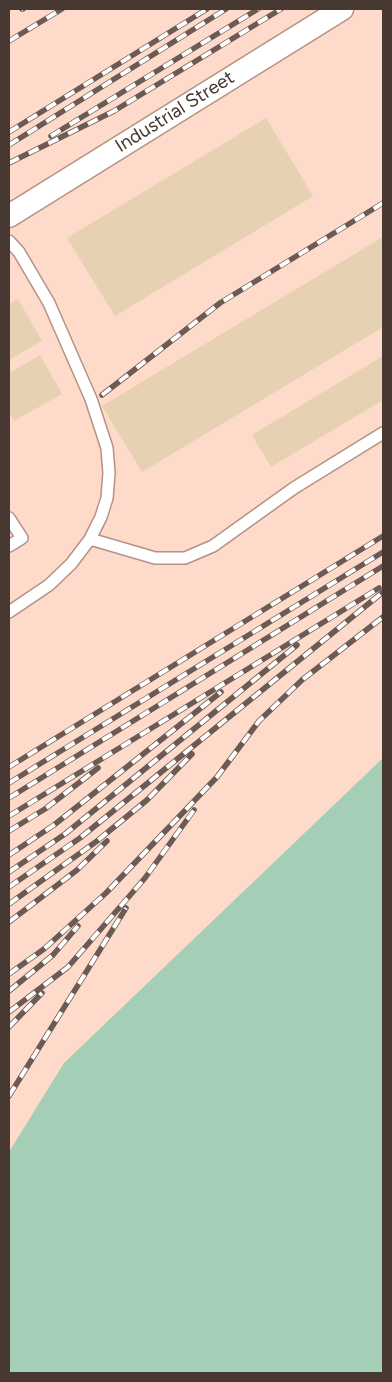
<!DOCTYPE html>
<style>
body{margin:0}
#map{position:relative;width:392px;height:1382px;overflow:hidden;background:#ffe8de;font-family:Figtree,sans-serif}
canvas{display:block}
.frame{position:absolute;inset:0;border:10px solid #473832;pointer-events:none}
</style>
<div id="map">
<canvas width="392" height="1382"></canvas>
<div class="frame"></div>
</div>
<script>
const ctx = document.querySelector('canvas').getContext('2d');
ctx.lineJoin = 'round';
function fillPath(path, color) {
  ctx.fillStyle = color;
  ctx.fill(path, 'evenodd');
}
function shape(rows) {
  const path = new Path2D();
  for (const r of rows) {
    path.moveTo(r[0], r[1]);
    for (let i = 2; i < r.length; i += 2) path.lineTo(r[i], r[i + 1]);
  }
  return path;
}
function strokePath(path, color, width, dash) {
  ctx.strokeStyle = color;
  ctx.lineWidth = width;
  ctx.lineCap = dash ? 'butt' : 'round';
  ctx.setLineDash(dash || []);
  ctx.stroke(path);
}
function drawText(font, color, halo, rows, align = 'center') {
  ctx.font = font + ' Figtree,sans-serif';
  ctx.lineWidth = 4;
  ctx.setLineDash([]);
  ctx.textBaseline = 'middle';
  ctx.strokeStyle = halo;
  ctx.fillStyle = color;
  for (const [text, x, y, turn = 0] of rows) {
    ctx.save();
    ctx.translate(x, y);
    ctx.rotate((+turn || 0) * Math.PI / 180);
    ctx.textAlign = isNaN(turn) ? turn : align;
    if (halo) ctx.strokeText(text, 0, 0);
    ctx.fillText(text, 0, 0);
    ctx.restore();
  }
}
fillPath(shape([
 [9,9,383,9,383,762,9,1152]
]), '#fedaca');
fillPath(shape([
 [383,758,383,1373,9,1373,9,1152,64,1063]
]), '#a5ceb7');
fillPath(shape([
 [266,118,313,196,115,316,67,238],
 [383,237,383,327,142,472,102,406],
 [18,299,42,341,9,360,9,304],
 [40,355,62,394,14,421,9,413,9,373],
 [383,356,383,400,271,467,252,435]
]), '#e7d1b3');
const lane = shape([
 [9,241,19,252,49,303,91,399,107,448,109,473,107,498,101,517,90,539,71,564,49,585,9,612],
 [9,518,22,538,9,546],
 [90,539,155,558,185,558,213,546,294,488,383,433]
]);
const street = shape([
 [9,216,342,9]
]);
strokePath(lane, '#b59284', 14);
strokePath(street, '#b59284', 25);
strokePath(lane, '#fff', 11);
strokePath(street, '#fff', 22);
const rail = shape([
 [22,9,23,9],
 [9,41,62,9],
 [9,132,207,9],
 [51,136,258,9],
 [9,145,226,9],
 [9,163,114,111,281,9],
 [102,395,220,303,383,203],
 [9,767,383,536],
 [9,783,383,552],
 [9,798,383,566],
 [9,816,379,588],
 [9,831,45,809,98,768],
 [9,855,54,825,221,692],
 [9,872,65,834,297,645],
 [9,887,80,838,383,592],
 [9,904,97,841,147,800,192,754],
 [9,922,77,870,107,841],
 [9,974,44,949,106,893,217,777,259,721,302,680,383,617],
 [9,991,53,955,78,926],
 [9,1012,68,967,145,878,194,810],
 [9,1027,42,993],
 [9,1096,126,908]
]);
strokePath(rail, '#6c5b54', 5.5);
strokePath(rail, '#fff', 4, [11]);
drawText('19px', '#473832', '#fff', [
 ["Industrial Street",175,112,-32]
]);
</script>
